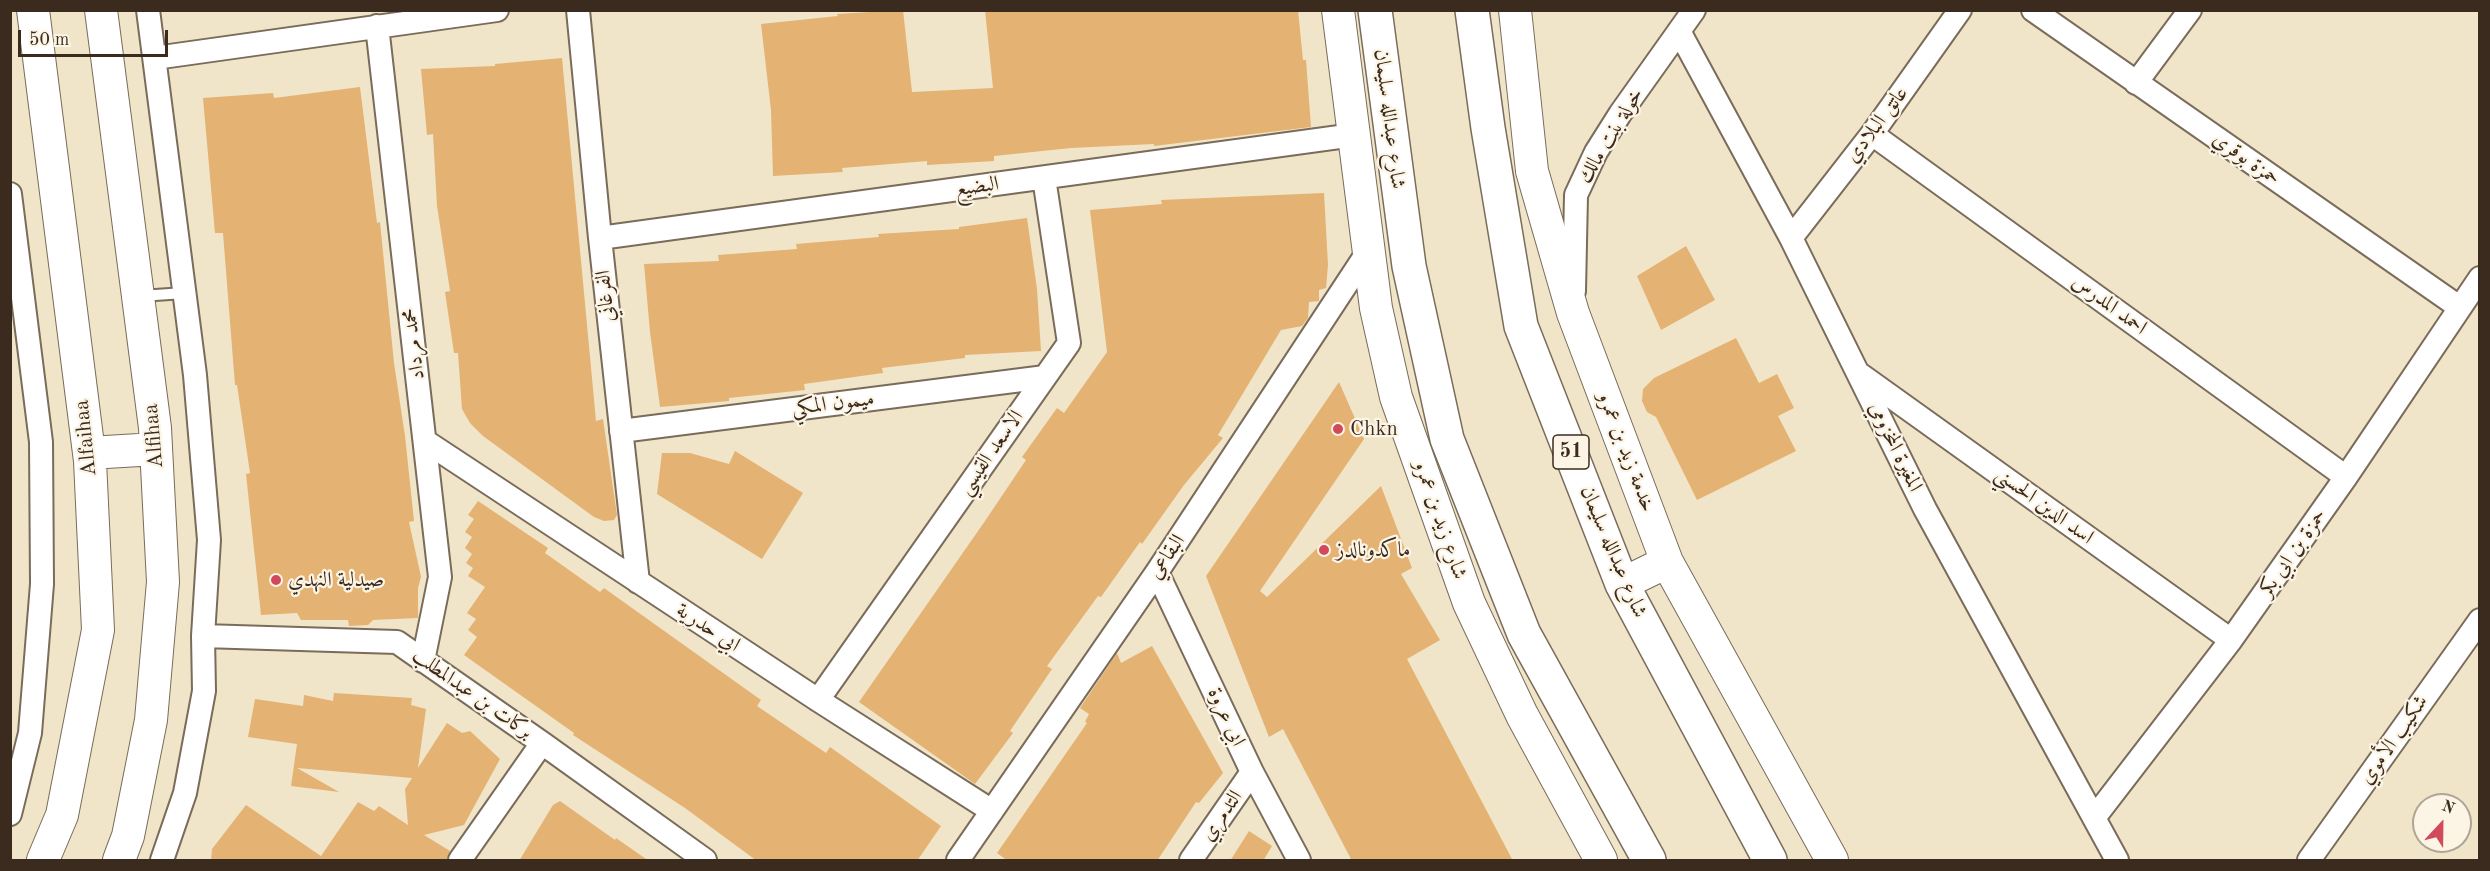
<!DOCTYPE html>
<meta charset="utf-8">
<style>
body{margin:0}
#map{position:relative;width:2490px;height:871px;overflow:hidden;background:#f0e5c8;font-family:"Old Standard TT",serif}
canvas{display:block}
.frame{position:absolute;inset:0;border:12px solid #3b2a1e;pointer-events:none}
.north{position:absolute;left:2412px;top:793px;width:60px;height:60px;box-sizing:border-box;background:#fcf5e5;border:2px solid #afa495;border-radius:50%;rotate:22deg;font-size:16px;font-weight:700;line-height:24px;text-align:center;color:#3b2a1e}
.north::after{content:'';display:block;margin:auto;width:21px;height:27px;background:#d1495b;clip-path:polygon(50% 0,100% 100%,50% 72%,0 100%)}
.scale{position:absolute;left:18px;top:30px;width:150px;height:27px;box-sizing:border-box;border:3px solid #3b2a1e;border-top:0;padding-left:8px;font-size:18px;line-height:21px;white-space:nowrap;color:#3b2a1e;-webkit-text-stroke:4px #fcf5e5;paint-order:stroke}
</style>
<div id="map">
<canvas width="2490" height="871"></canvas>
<div class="frame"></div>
<div class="north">N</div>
<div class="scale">50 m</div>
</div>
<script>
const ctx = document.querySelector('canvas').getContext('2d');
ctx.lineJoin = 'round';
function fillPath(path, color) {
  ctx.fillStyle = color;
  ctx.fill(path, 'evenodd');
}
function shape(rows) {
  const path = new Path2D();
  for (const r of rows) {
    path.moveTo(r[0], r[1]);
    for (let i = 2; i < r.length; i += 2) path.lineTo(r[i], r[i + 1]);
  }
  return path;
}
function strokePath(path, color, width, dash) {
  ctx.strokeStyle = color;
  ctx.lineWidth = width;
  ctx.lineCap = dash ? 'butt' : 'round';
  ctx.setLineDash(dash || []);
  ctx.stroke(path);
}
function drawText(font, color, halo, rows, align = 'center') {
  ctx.font = font + ' "Old Standard TT",Amiri,serif';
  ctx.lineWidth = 4.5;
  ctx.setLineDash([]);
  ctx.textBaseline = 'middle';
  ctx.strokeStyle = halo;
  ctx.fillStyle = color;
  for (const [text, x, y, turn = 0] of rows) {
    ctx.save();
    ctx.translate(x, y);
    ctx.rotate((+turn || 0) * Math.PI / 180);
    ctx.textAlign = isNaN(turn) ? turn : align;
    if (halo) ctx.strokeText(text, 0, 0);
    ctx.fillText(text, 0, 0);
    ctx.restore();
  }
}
fillPath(shape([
 [903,10,912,92,993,88,985,10,1298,10,1303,60,1306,60,1311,127,1154,146,1154,144,1071,148,994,156,994,161,927,165,927,161,842,168,843,172,773,176,771,110,761,24,838,16,837,14],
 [562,58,596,421,603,419,617,515,614,520,604,521,594,517,483,436,470,423,462,409,458,353,454,353,445,292,450,291,437,206,433,134,427,135,421,69,495,66,495,64],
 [360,87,377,223,380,222,394,363,405,436,414,521,409,522,421,577,418,588,418,618,373,620,368,625,349,626,348,620,301,620,297,613,261,615,246,474,250,473,237,385,235,385,223,233,215,233,203,98,273,93,274,98],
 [1324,193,1328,265,1326,288,1319,290,1319,301,1309,302,1308,318,1302,326,1281,330,1218,435,1223,438,1184,485,1142,544,1140,542,1101,597,1098,596,1047,666,1052,669,1010,731,1013,733,975,784,859,702,985,521,1026,460,1022,457,1057,408,1064,413,1107,352,1090,210,1162,204,1161,200],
 [1027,218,1037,289,1041,351,965,355,965,358,882,368,883,373,804,384,805,390,729,398,729,401,660,407,650,332,644,264,719,261,718,255,797,249,796,244,879,237,878,234,959,229,959,227],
 [1686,246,1715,300,1661,330,1637,276],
 [1736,338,1759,383,1777,374,1794,408,1778,416,1796,451,1697,500,1656,417,1647,412,1642,401,1643,389,1654,378],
 [1339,382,1364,439,1260,591,1267,597,1381,486,1412,568,1401,574,1440,640,1407,659,1513,861,1352,861,1283,729,1269,737,1206,576],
 [735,451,803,493,762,559,657,494,662,453,690,453,729,464],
 [478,501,548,548,545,553,600,592,604,588,761,700,757,706,826,753,830,747,941,826,917,861,757,861,685,808,573,735,574,733,464,655,477,637,468,630,476,619,467,613,485,587,468,576,473,568,466,563,472,554,465,548,472,537,465,532,474,519,468,515],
 [1152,646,1223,773,1199,803,1196,802,1157,861,1008,861,997,853,1087,723,1085,722,1089,714,1080,708,1117,653,1121,663],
 [334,693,412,698,411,705,426,709,418,768,447,723,462,733,470,731,500,759,464,825,424,835,450,851,447,861,211,861,212,849,246,805,321,856,358,802,374,811,379,806,408,825,405,789,412,778,297,768,339,792,291,786,297,744,248,737,255,699,303,706,304,695,333,701],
 [560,801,615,840,616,838,649,861,519,861,553,805],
 [1249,831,1272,846,1263,861,1230,861]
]), '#e4b272');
const lane = shape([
 [141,296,184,293]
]);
const street = shape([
 [148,10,195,375,209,540,203,636,204,691,185,793,162,860],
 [578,10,600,238,638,582],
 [2033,10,2459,307],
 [377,26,440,577,423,661],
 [1679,31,1791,238,1925,509,2117,860],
 [155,58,497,10],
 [2136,83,2190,10],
 [1872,134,2346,477],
 [10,194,41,442,42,584,30,733,10,814],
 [600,238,1354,135],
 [1791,238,1872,134,1960,10],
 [1574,291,1576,195,1596,152,1620,114,1694,10],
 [1861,375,2231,640],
 [621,431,1045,377],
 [425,441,818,700,992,811],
 [1157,572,1252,772,1299,860],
 [203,636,397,642,542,743,705,860],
 [818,700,1069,343,1044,178],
 [2094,818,2231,640,2346,477,2480,278],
 [460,860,542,743],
 [958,860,1157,572,1369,250],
 [1191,860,1252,772],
 [2309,860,2480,620]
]);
const secondary = shape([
 [33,10,90,461,98,630,62,815,43,860],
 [101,10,155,428,163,582,151,720,128,836,119,860],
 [1338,10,1376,308,1396,397,1469,603,1522,715,1601,860],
 [1515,10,1532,171,1573,313,1667,562,1832,860],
 [89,453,156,449],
 [1622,584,1667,562]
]);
const primary = shape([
 [1375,10,1409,266,1447,439,1524,634,1649,860],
 [1472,10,1488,128,1521,326,1622,584,1770,860]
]);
strokePath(lane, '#7a6b5a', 14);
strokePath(street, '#7a6b5a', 26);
strokePath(secondary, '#7a6b5a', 34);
strokePath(primary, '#7a6b5a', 36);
strokePath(lane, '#fff', 10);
strokePath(street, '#fff', 22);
strokePath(secondary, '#fff', 32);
strokePath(primary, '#fff', 33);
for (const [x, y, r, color] of [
 [1338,429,6,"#d1495b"],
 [1324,550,6,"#d1495b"],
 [276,580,6,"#d1495b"]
]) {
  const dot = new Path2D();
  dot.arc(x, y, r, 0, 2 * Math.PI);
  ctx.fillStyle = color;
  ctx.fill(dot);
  strokePath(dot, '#fcf5e5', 2);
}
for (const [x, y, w] of [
 [1571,452,36]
]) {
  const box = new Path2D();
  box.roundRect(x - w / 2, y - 17, w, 34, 4.5);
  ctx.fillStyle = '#fcf5e5';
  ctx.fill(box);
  strokePath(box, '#3b2a1e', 1.5);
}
drawText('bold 20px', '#3b2a1e', null, [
 ["51",1571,452]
]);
drawText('21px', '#3b2a1e', '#fcf5e5', [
 ["شارع عبدالله سليمان",1389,119,83],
 ["عاتق البلادي",1877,125,-53],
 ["خولة بنت مالك",1611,136,-59],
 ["حمزة بوقري",2246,159,35],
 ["البضيع",977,187,-8],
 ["الفرغاني",606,296,-96],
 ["احمد المدرس",2109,305,36],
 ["محمد مرداد",414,344,-97],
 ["ميمون المكي",833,404,-7],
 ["Alfihaa",154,436,-95],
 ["Alfaihaa",86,438,-96],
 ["المغيرة المخزومي",1895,447,64],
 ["خدمة زيد بن عمرو",1626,452,69],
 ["الاسعد القيسي",991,453,-55],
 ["اسد الدين الحسني",2044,506,36],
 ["شارع زيد بن عمرو",1440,520,71],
 ["شارع عبدالله سليمان",1613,552,67],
 ["حمزة بن ابي بكر",2293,553,-55],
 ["البقاعي",1167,557,-56],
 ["ابي حدرية",708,628,33],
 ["بركات بن عبدالمطلب",472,694,35],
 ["ابي عروة",1226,717,65],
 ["شكيب الأموي",2394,740,-55],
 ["التدمري",1222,816,-55]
]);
drawText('21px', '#3b2a1e', '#fcf5e5', [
 ["Chkn",1350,429],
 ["ماكدونالدز",1336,550],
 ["صيدلية النهدي",288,580]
], 'left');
</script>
